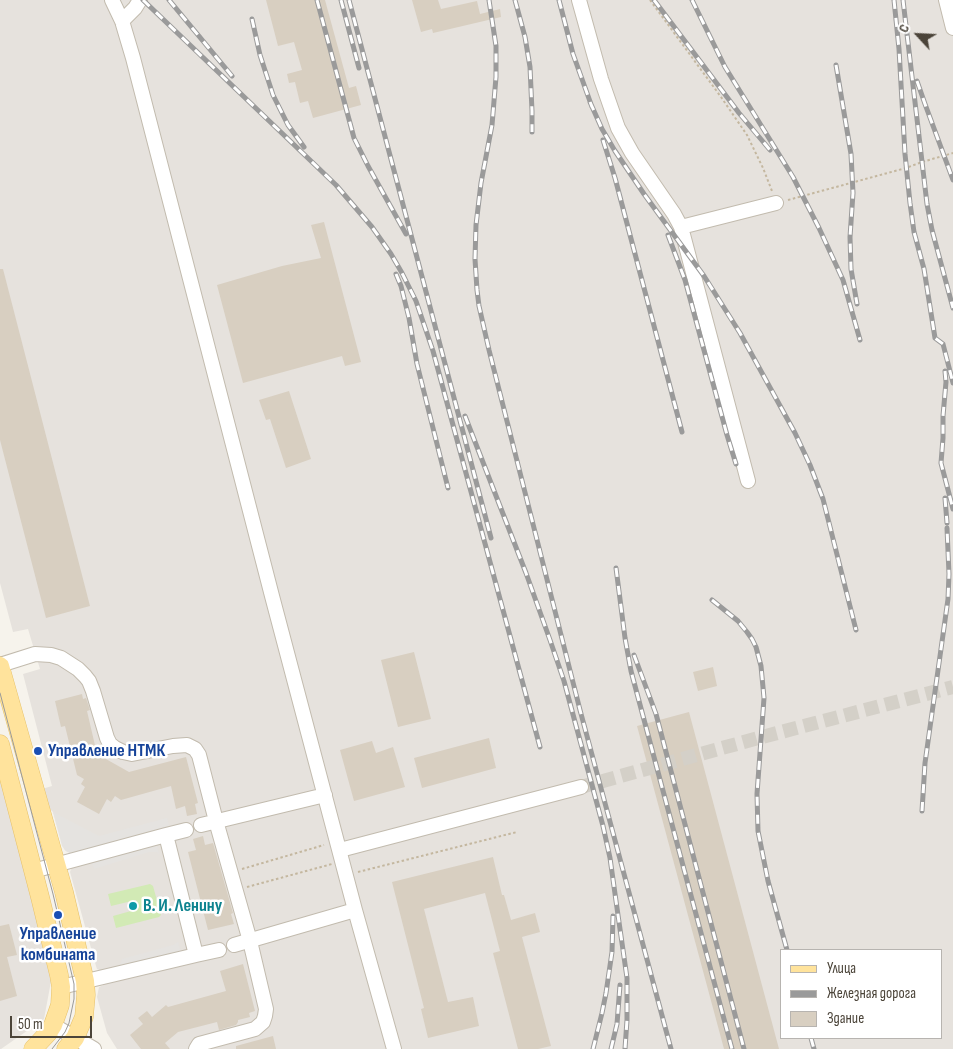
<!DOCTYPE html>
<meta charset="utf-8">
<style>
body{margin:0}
#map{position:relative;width:953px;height:1049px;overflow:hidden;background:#f6f3ec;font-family:"Sofia Sans Condensed",sans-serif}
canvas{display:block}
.legend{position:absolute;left:780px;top:949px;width:162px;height:90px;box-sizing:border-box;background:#fff;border:1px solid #b7b4b0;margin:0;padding:6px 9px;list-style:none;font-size:15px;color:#4b4439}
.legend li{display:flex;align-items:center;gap:10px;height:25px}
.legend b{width:25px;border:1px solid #b7b4b0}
.north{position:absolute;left:893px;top:10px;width:50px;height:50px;-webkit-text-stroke:4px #fff;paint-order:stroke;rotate:295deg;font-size:14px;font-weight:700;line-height:20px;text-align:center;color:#4b4439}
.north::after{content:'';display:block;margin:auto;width:18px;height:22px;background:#4b4439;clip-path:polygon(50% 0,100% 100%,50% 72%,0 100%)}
.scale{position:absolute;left:10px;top:1016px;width:82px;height:22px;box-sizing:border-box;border:2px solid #4b4439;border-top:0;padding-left:6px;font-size:15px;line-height:18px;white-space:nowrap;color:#4b4439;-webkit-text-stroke:4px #fff;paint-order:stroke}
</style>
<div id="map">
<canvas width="953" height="1049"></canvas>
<ul class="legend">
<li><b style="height:6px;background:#ffe39c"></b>Улица</li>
<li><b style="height:6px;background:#9a9a9a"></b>Железная дорога</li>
<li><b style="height:14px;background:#d8cfc1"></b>Здание</li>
</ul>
<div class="north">С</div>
<div class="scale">50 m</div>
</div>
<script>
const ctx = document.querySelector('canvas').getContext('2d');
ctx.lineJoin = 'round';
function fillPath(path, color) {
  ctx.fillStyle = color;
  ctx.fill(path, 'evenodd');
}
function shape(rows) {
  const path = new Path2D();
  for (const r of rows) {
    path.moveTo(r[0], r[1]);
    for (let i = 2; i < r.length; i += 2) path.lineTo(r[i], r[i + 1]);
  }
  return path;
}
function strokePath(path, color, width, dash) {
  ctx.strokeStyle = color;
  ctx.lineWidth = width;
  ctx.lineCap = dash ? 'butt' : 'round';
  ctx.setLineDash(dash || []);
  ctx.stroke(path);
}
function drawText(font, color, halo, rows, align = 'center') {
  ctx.font = font + ' "Sofia Sans Condensed",sans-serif';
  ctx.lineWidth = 5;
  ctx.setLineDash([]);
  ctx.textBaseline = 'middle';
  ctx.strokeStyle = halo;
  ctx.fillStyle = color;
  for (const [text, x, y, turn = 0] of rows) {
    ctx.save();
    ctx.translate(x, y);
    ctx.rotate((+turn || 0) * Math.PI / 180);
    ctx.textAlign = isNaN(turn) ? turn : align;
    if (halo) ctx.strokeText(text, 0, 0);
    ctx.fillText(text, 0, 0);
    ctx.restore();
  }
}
fillPath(shape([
 [0,0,953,0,953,1049,117,1049,107,1033,97,997,99,987,113,981,102,971,97,969,96,966,70,872,78,852,70,853,66,851,64,849,53,812,45,804,42,789,52,786,23,674,40,669,28,629,13,632,0,583],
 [782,950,942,950,942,1038,782,1038],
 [0,775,52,976,44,1019,1,1049,0,1049]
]), '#e6e2dd');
fillPath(shape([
 [150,884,153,886,161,915,159,917,116,928,113,916,138,909,136,900,111,906,108,894]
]), '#d2eab5');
fillPath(shape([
 [53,812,99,836,167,818,170,828,70,853,66,851,62,846],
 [156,841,159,854,156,852,149,852,94,869,92,864,88,862],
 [178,942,182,955,118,968,120,965,122,959,173,945]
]), '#e5e3e0');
fillPath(shape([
 [266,0,325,0,349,88,356,86,361,105,313,118,308,101,300,103,295,82,289,83,287,74,302,70,294,42,278,46],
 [412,0,438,0,441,9,477,1,480,14,500,9,501,17,433,33,432,29,421,32],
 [324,222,361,362,345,366,342,356,243,383,217,285,282,266,321,258,311,225],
 [0,269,3,269,90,606,46,618,0,440],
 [289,391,311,459,286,468,270,419,266,420,259,400],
 [414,652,431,719,398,727,381,660],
 [713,667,717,686,698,691,693,672],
 [82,694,83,699,86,698,90,710,87,711,97,754,129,772,186,757,198,803,195,804,197,814,187,816,185,806,176,809,171,786,121,800,115,796,111,802,107,799,99,814,77,802,85,787,81,784,84,779,77,775,65,726,61,727,55,701],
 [689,712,779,1049,724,1049,637,726],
 [489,738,496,768,422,788,414,758],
 [372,741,376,753,393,747,405,787,354,801,340,750],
 [203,836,205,845,213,843,233,913,231,914,234,924,208,930,188,852,196,850,193,839],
 [493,857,502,895,504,895,511,920,535,913,540,932,522,937,551,1046,538,1049,518,1049,493,953,500,951,485,893,424,909,448,1002,473,997,479,1026,428,1038,421,1009,424,1008,392,882],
 [9,924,17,955,7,957,17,996,0,1001,0,926],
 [243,964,255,1011,249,1013,250,1017,238,1020,238,1022,236,1025,219,1030,217,1022,178,1032,165,1043,170,1049,141,1049,130,1035,143,1024,138,1018,147,1011,152,1017,166,1005,168,1007,226,991,220,971],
 [273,1036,276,1049,236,1049,236,1046]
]), '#d8cfc1');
strokePath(shape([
 [581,787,762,737,953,687]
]), '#d4d0c8', 14, [14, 7]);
const minor = shape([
 [112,0,122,21,133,58,272,596,355,910,394,1049],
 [579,0,601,79,618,128,632,153,674,214,681,227,776,203],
 [946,0,953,28],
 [122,21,135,8,140,0],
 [681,227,748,481],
 [0,665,35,654,51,655,61,658,78,669,85,676,89,681,93,691,107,738,110,744,115,748,123,752,132,754,173,746,187,745,195,749,199,755,216,821,250,941,266,1009,265,1016,263,1022,255,1029,203,1043,199,1044,196,1049],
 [201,825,325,795],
 [166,835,186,830],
 [340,850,581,787],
 [33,871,166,835,196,955,61,987],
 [234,945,355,910],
 [196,955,219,950],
 [53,1025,94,1049]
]);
const major = shape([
 [0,666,64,892,85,981,86,995,84,1017,75,1038,66,1049],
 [0,744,40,897,59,975,61,987,60,1005,53,1025,48,1033,33,1049]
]);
strokePath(minor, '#c2bbae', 16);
strokePath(major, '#e6c16a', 19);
strokePath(shape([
 [650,0,721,97,747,135,763,168,772,191],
 [788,200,906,168,922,162,953,153],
 [242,869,324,845],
 [358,872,517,832],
 [247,887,332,864]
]), '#c4b79f', 2, [2.5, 2.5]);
strokePath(minor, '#fff', 14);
strokePath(major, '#ffe39c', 18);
strokePath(shape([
 [0,693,53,894,74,984,74,999,69,1023,65,1032,52,1049]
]), '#9a9a9a', 1);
const rail = shape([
 [143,0,336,185,372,227,391,254,402,273,416,301,433,351,540,747],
 [169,0,232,76],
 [317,0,354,138,368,166,406,234],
 [341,0,359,68],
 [349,0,491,538],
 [489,0,496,46,496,77,492,125,481,183,476,225,475,259,477,290,479,306,489,350,580,710,671,1049],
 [515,0,525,37,530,67,532,111,532,132],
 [559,0,573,54,592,107],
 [654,0,739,113,770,150],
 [692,0,725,67,793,177,819,228,843,280,860,340],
 [894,0,899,49,905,154,910,203,914,232,924,269,935,338,943,344,953,383],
 [903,0,927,204,932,230,953,308],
 [252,19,260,55,273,95,288,125,304,147],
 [836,65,851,154,853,193,850,237,851,269,857,304],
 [917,81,925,104,953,180],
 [590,102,602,129,615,151,644,194,704,276,740,333,795,433,810,465,823,499,856,630],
 [603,140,615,178,682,432],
 [668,235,685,280,727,435,736,464],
 [396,274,401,286,409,318,417,364,448,488],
 [945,371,946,382,943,416,943,438,941,463,953,509],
 [465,416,526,573,550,640,564,681,603,826,610,858,617,908,627,978,627,1020,625,1049],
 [945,498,947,523],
 [616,568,625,638,631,671,732,1049],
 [712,600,738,621,747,632,752,639,756,647,761,666,764,698,757,794,758,831,768,881,787,950],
 [634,655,656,714,744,1049],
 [922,811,925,763,948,599,949,574,947,528],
 [811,1038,814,1049],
 [593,1049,602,1013,606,993,612,952,613,916],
 [611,1049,617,1024,620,985]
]);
strokePath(rail, '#9a9a9a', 5);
strokePath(rail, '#fff', 3, [9]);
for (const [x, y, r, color] of [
 [38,751,5,"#1a4fb4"],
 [133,906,5,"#0f9aa8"],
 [58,915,5,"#1a4fb4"]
]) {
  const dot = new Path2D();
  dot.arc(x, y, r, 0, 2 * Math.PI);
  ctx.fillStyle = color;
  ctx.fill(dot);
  strokePath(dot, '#fff', 2);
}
drawText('bold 18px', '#164399', '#fff', [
 ["Управление НТМК",48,751],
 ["Управление",58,934,"center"],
 ["комбината",58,955,"center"]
], 'left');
drawText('bold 18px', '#0d838f', '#fff', [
 ["В. И. Ленину",143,906]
], 'left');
</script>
